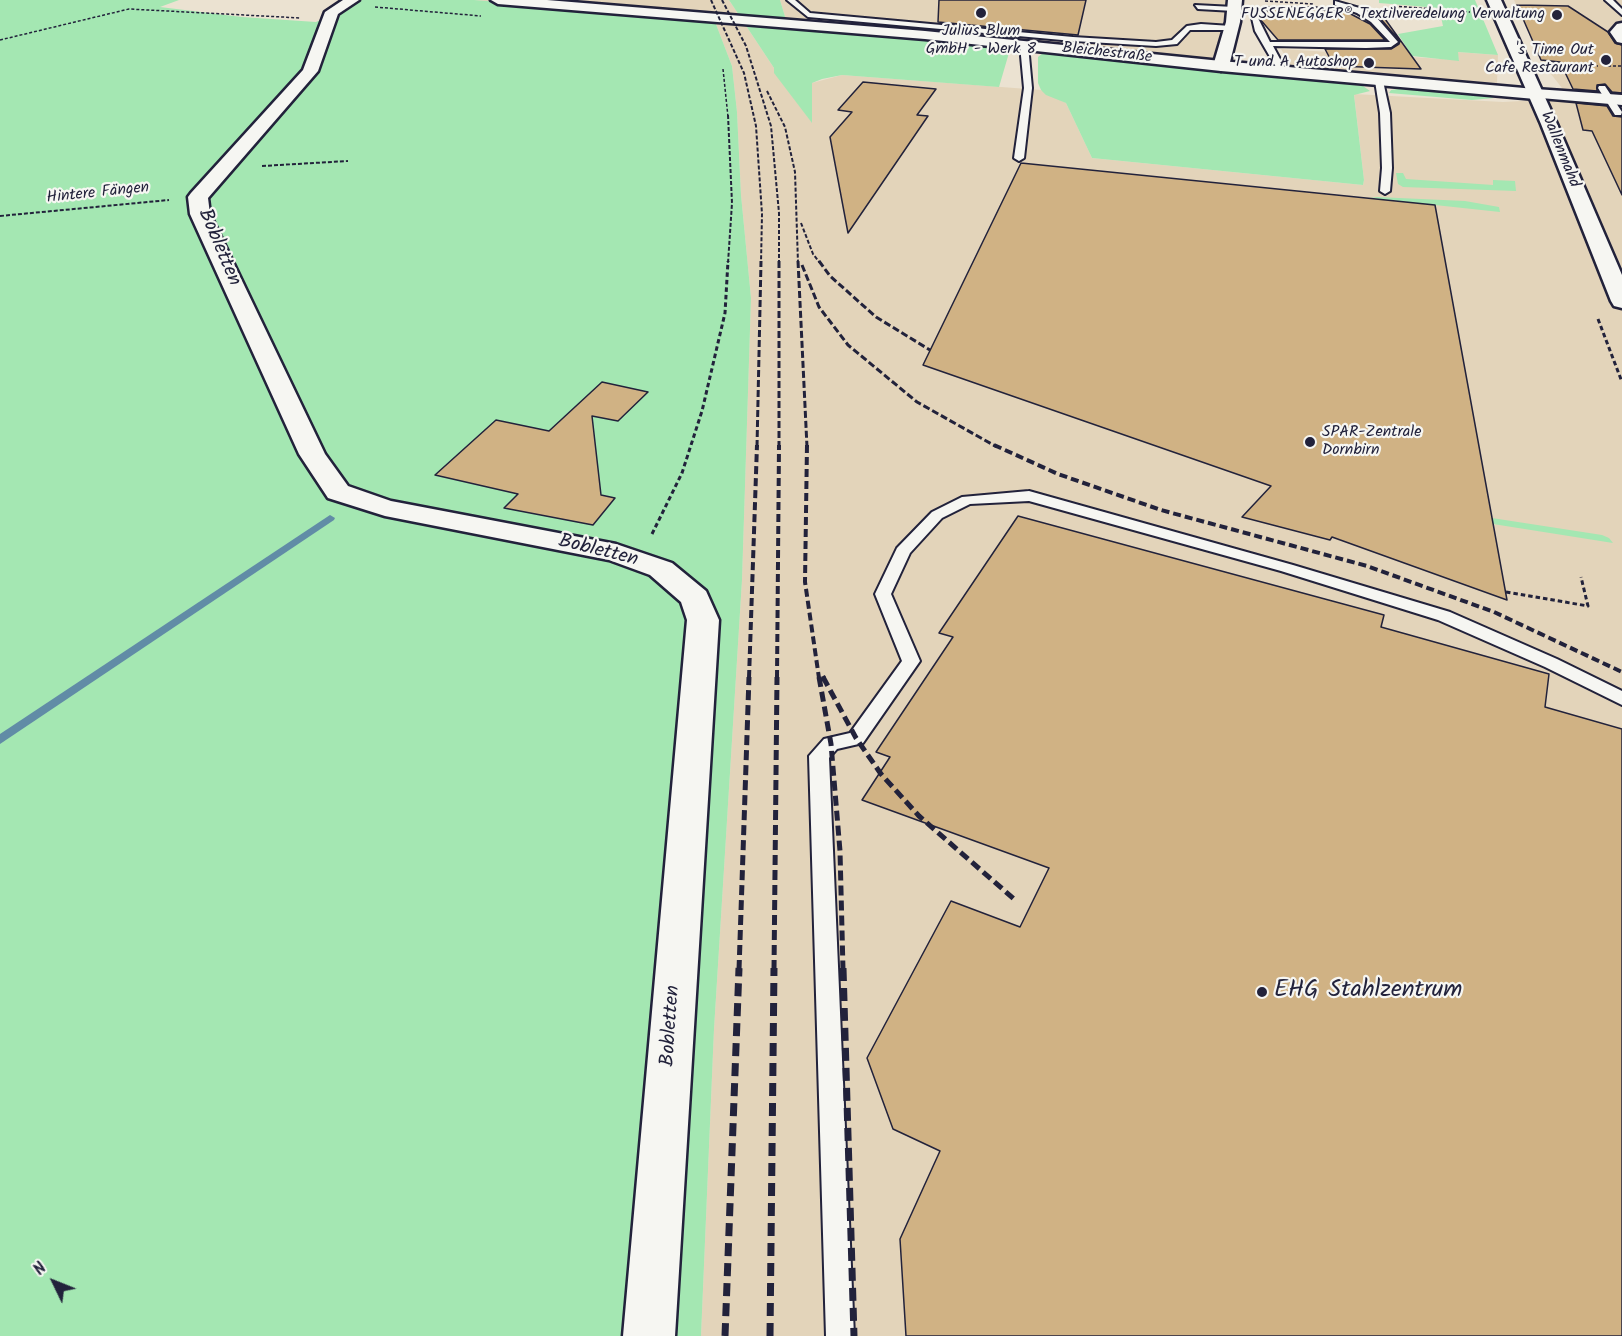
<!DOCTYPE html>
<meta charset="utf-8">
<style>
body{margin:0}
#map{position:relative;width:1622px;height:1336px;overflow:hidden;background:#ebe2d1;font-family:Kalam,sans-serif}
canvas{display:block}
.north{position:absolute;left:24px;top:1252px;width:60px;height:60px;-webkit-text-stroke:4px #f6f6f2;paint-order:stroke;rotate:313deg;font-size:16px;font-weight:700;line-height:24px;text-align:center;color:#22223b}
.north::after{content:'';display:block;margin:auto;width:21px;height:27px;background:#22223b;clip-path:polygon(50% 0,100% 100%,50% 72%,0 100%)}
</style>
<div id="map">
<canvas width="1622" height="1336"></canvas>
<div class="north">N</div>
</div>
<script>
const ctx = document.querySelector('canvas').getContext('2d');
ctx.lineJoin = 'round';
function fillPath(path, color) {
  ctx.fillStyle = color;
  ctx.fill(path, 'evenodd');
}
function shape(rows) {
  const path = new Path2D();
  for (const r of rows) {
    path.moveTo(r[0], r[1]);
    for (let i = 2; i < r.length; i += 2) path.lineTo(r[i], r[i + 1]);
  }
  return path;
}
function strokePath(path, color, width, dash) {
  ctx.strokeStyle = color;
  ctx.lineWidth = width;
  ctx.lineCap = dash ? 'butt' : 'round';
  ctx.setLineDash(dash || []);
  ctx.stroke(path);
}
function drawText(font, color, halo, rows, align = 'center') {
  ctx.font = font + ' Kalam,sans-serif';
  ctx.lineWidth = 4.5;
  ctx.setLineDash([]);
  ctx.textBaseline = 'middle';
  ctx.strokeStyle = halo;
  ctx.fillStyle = color;
  for (const [text, x, y, turn = 0] of rows) {
    ctx.save();
    ctx.translate(x, y);
    ctx.rotate((+turn || 0) * Math.PI / 180);
    ctx.textAlign = isNaN(turn) ? turn : align;
    if (halo) ctx.strokeText(text, 0, 0);
    ctx.fillText(text, 0, 0);
    ctx.restore();
  }
}
fillPath(shape([
 [474,0,729,0,774,68,775,73,812,122,812,83,842,75,1041,90,1066,103,1092,158,1363,185,1364,180,1354,94,1503,102,1557,99,1562,88,1543,64,1514,0,1622,0,1622,1336,701,1336,714,1029,742,580,751,298,741,195,737,112,732,66,714,19],
 [780,0,1242,0,1230,63,787,23],
 [1281,49,1459,60,1457,52,1498,55,1497,83,1292,68]
]), '#e3d4ba');
fillPath(shape([
 [0,0,179,0,160,7,242,17,316,22,362,0,474,0,714,19,732,66,737,112,741,195,751,298,742,580,714,1029,701,1336,0,1336],
 [729,0,780,0,787,23,1011,46,999,87,842,75,822,79,812,83,812,123,774,73,774,68],
 [1379,0,1475,0,1498,55,1458,52,1459,61,1412,56,1398,34,1443,26,1439,8,1379,3],
 [1055,52,1363,86,1370,91,1354,95,1364,180,1363,185,1092,158,1066,103,1046,95,1041,90,1038,83,1038,57,1043,53],
 [1405,88,1488,95,1494,98,1472,100,1389,93,1391,90],
 [1396,173,1403,173,1406,179,1493,185,1493,180,1515,181,1516,191,1403,187,1398,184],
 [1377,197,1465,201,1499,207,1500,212,1370,198],
 [1492,518,1602,535,1609,538,1613,543,1493,524]
]), '#a4e7b2');
fillPath(shape([
 [330,515,335,518,334,520,0,744,0,734,330,515]
]), '#618ca6');
const building = shape([
 [939,0,1086,0,1078,35,938,22,939,0],
 [1517,5,1568,6,1608,32,1615,43,1622,45,1622,93,1612,92,1605,84,1597,85,1597,91,1573,89,1560,62,1541,60,1517,5],
 [1267,7,1317,7,1320,10,1345,11,1370,24,1385,40,1278,40,1253,11,1271,11,1267,7],
 [1372,12,1380,12,1421,69,1334,66,1325,49,1391,49,1399,44,1400,41,1379,17,1372,12],
 [863,82,936,89,917,115,928,116,848,233,830,137,852,112,838,110,863,82],
 [1576,103,1607,106,1613,116,1622,117,1622,195,1592,131,1583,130,1576,103],
 [1021,163,1435,205,1507,600,1332,537,1330,540,1242,517,1271,486,923,365,1021,163],
 [602,382,648,392,618,421,592,416,601,495,615,498,593,525,504,508,518,494,435,475,496,420,549,431,602,382],
 [1018,516,1384,615,1381,627,1549,674,1545,707,1622,729,1622,1336,906,1336,900,1239,940,1151,893,1129,867,1058,951,901,1020,927,1049,868,862,800,890,757,876,752,953,637,939,633,1018,516]
]);
fillPath(building, '#d0b284');
strokePath(building, '#22223b', 1.5);
const service = shape([
 [787,0,795,0,810,13,1073,37,1156,42,1172,40,1187,26,1201,24,1231,26,1235,28,1231,30,1190,30,1177,44,1156,46,1073,41,808,17,787,0],
 [1605,0,1613,0,1622,9,1622,15,1605,0],
 [1335,1,1363,9,1377,18,1398,42,1391,47,1366,48,1273,46,1287,72,1280,74,1255,31,1252,18,1258,18,1270,42,1390,42,1371,22,1357,13,1335,5,1335,1],
 [1195,5,1234,7,1238,9,1234,11,1198,9,1195,5],
 [1024,43,1028,45,1032,88,1024,158,1019,161,1014,158,1024,88,1020,45,1024,43],
 [1379,78,1383,81,1390,113,1392,168,1390,191,1385,194,1380,191,1382,168,1380,113,1375,81,1379,78],
 [1599,86,1605,86,1622,112,1621,115,1615,115,1598,88,1599,86],
 [1029,491,1293,565,1450,612,1557,659,1622,691,1622,705,1545,667,1438,620,1281,571,1029,501,970,504,942,518,910,553,891,594,920,661,863,743,837,749,829,758,854,1336,826,1336,809,756,824,739,850,733,902,661,875,594,897,548,932,512,962,497,1029,491]
]);
const minor = shape([
 [343,0,359,0,338,14,318,71,208,198,210,214,325,454,348,486,391,501,616,544,672,563,706,591,719,620,675,1336,623,1336,687,620,681,602,650,575,609,560,385,516,328,498,299,454,190,214,188,197,191,193,303,70,325,12,343,0],
 [1228,0,1242,0,1240,22,1229,66,1221,71,1213,66,1226,22,1228,0],
 [1622,23,1622,43,1617,42,1610,32,1617,24,1622,23],
 [1535,89,1622,95,1622,105,1529,97,1527,94,1535,89]
]);
const secondary = shape([
 [491,0,547,0,925,31,1221,61,1535,89,1543,94,1535,99,1221,71,925,39,498,4,491,0]
]);
const primary = shape([
 [1487,0,1501,0,1557,124,1622,275,1622,308,1614,306,1611,301,1541,124,1487,0]
]);
strokePath(service, '#22223b', 4);
strokePath(minor, '#22223b', 5);
strokePath(secondary, '#22223b', 5);
strokePath(primary, '#22223b', 5);
strokePath(shape([
 [1265,1,1314,4],
 [1394,6,1470,12],
 [375,7,481,16],
 [0,40,129,9,301,18],
 [1552,63,1598,66],
 [1608,66,1622,66],
 [723,69,728,117]
]), '#22223b', 1.5, [3, 2]);
strokePath(shape([
 [728,115,732,203,728,263],
 [262,166,348,161],
 [0,216,169,200]
]), '#22223b', 2, [4, 2]);
strokePath(shape([
 [1598,319,1622,382],
 [652,534,682,473,702,411,725,313,728,261],
 [1506,592,1588,606,1581,577]
]), '#22223b', 3, [4.5, 3]);
fillPath(service, '#f6f6f2');
fillPath(minor, '#f6f6f2');
fillPath(secondary, '#f6f6f2');
fillPath(primary, '#f6f6f2');
strokePath(shape([
 [711,0,744,73,756,126,762,214,761,263],
 [722,0,746,46,771,126,779,213,779,263],
 [767,91,785,127,795,172,798,263],
 [801,223,813,254,820,263]
]), '#22223b', 2, [4, 2]);
strokePath(shape([
 [779,261,779,447],
 [798,261,807,447],
 [819,261,830,276,876,317,930,350],
 [802,265,819,307,848,345,917,402,997,447],
 [757,447,761,261]
]), '#22223b', 3, [7, 3]);
strokePath(shape([
 [807,445,805,582,819,678],
 [994,445,1058,474,1161,510,1367,566,1494,612,1622,672],
 [823,676,824,678],
 [749,678,757,445],
 [777,678,779,445]
]), '#22223b', 4, [8, 4]);
strokePath(shape([
 [819,677,831,744,840,851,843,970],
 [823,677,856,738,881,774,919,816,1014,899],
 [739,970,749,677],
 [774,970,777,677]
]), '#22223b', 5, [10, 5]);
strokePath(shape([
 [843,968,854,1336],
 [725,1336,739,968],
 [770,1336,774,968]
]), '#22223b', 7, [13, 7]);
for (const [x, y, r, color] of [
 [981,13,6,"#22223b"],
 [1557,15,6,"#22223b"],
 [1606,60,6,"#22223b"],
 [1369,63,6,"#22223b"],
 [1310,442,6,"#22223b"],
 [1262,992,6,"#22223b"]
]) {
  const dot = new Path2D();
  dot.arc(x, y, r, 0, 2 * Math.PI);
  ctx.fillStyle = color;
  ctx.fill(dot);
  strokePath(dot, '#f6f6f2', 2);
}
drawText('16px', '#22223b', '#f6f6f2', [
 ["FUSSENEGGER® Textilveredelung Verwaltung",1545,15],
 ["Julius Blum",981,32,"center"],
 ["GmbH - Werk 8",981,50,"center"],
 ["'s Time Out",1594,51],
 ["Cafe Restaurant",1594,69],
 ["T und A Autoshop",1357,63],
 ["SPAR-Zentrale",1322,433,"left"],
 ["Dornbirn",1322,451,"left"]
], 'right');
drawText('16px', '#22223b', '#f6f6f2', [
 ["Bleichestraße",1107,54,6],
 ["Wallenmahd",1559,150,68],
 ["Hintere Fängen",98,194,-6]
]);
drawText('20px', '#22223b', '#f6f6f2', [
 ["Bobletten",218,248,67],
 ["Bobletten",598,552,14],
 ["Bobletten",672,1026,-86]
]);
drawText('24px', '#22223b', '#f6f6f2', [
 ["EHG Stahlzentrum",1274,992]
], 'left');
</script>
